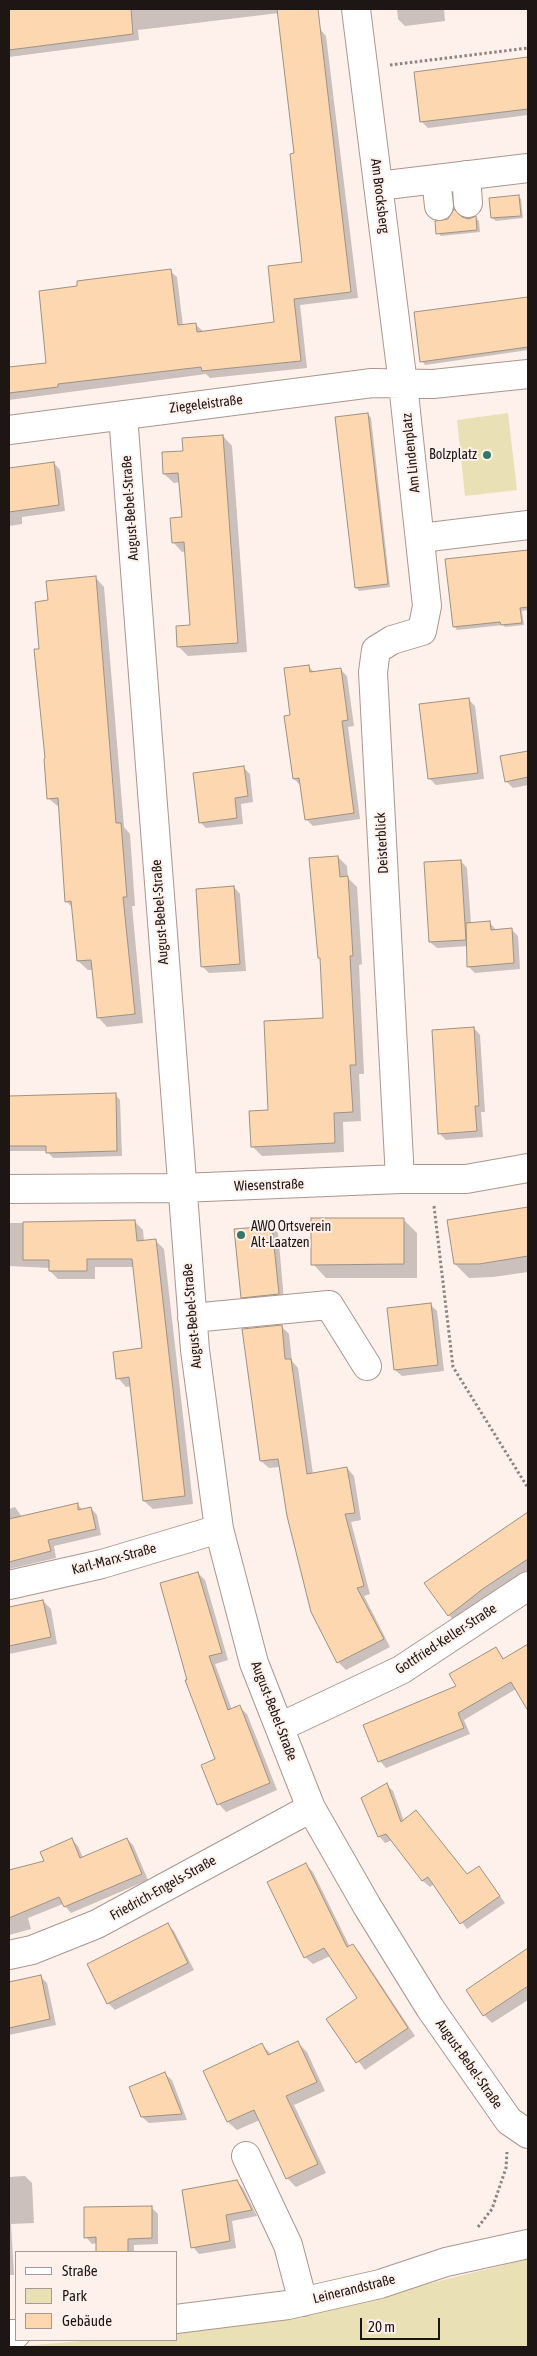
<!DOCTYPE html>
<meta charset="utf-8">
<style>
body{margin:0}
#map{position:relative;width:537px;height:2356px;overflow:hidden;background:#fef0eb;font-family:"Asap Condensed",sans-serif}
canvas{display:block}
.frame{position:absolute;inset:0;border:10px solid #1e1614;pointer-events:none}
.legend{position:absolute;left:15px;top:2251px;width:162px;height:90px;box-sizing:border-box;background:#fef0eb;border:1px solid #a49995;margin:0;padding:6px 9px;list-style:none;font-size:15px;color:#1e1614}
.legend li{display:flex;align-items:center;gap:10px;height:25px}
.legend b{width:25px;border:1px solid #a49995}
.scale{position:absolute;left:360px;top:2318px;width:80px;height:22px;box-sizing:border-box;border:2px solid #1e1614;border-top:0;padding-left:6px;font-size:15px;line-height:18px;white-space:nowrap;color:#1e1614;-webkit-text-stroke:4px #fef0eb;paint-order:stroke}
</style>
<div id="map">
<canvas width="537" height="2356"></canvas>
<div class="frame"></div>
<ul class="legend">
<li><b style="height:6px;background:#fff"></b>Straße</li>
<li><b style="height:14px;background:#eae0b5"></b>Park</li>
<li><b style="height:14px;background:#fdd7af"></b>Gebäude</li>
</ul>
<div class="scale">20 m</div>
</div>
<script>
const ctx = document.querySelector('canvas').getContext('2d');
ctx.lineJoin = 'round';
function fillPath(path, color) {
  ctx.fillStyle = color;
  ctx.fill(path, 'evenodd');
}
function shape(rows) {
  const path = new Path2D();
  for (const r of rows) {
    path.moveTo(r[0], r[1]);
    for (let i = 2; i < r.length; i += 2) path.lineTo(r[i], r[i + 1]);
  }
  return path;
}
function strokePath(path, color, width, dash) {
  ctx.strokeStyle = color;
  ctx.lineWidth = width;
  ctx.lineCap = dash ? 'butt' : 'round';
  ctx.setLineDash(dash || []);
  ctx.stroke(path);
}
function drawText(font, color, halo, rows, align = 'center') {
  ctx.font = font + ' "Asap Condensed",sans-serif';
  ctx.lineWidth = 4;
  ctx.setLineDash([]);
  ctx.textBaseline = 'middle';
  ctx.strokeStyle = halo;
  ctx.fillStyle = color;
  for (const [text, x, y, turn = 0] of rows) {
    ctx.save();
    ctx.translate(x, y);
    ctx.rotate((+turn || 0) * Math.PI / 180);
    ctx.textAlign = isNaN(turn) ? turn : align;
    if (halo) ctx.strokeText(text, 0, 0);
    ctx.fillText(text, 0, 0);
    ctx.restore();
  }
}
fillPath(shape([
 [508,413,517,490,465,496,457,420],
 [528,2259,528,2347,9,2347,94,2340,176,2340,176,2331,383,2295]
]), '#eae0b5');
fillPath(shape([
 [9,9,278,9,279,13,138,30,139,40,9,57],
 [397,9,444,9,445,21,405,26,398,19],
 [320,29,326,36,358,298,300,305,307,368,210,378,206,374,9,400,9,369,48,364,79,287,170,271,177,277,183,326,196,325,203,331,276,323,304,263,295,154],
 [528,59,528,115,428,128,421,121,415,73],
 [518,196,521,199,523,218,496,221,492,218],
 [461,218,469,220,476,218,479,221,480,232,441,236,438,233],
 [528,298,528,350,425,365,422,361,415,313],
 [368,414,371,418,390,587,359,591,356,587],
 [223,436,232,446,247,652,188,656,179,647,191,626,186,551,182,552,173,542,183,518,180,482,174,483,164,474,184,452],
 [54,463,60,470,65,511,22,517,22,524,9,526,9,469],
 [528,551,528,610,522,611,524,625,505,627,503,625,457,630,454,626,446,560],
 [95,577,104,587,124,827,130,834,135,906,132,906,143,1023,107,1027,98,1017,93,970,88,970,78,961,73,908,66,901,60,808,48,798,40,650,49,601],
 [308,666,315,673,340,669,347,676,354,726,348,727,360,819,313,826,306,819,300,785,294,779],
 [468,699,475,706,484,779,436,785,429,778],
 [528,752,528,785,513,788,506,781,501,757],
 [243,767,250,774,253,802,241,804,243,824,206,828,200,822],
 [338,857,347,866,348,878,357,887,362,964,359,965,364,1074,359,1074,361,1121,343,1122,344,1152,262,1156,253,1147,270,1111,324,1019,321,960,319,957],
 [461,861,467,868,471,924,490,923,497,931,512,930,518,936,520,969,475,973,468,966,468,946,437,948,430,942],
 [234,887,240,894,246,971,209,973,203,967],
 [474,1028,480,1035,485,1112,481,1112,483,1137,446,1140,439,1133],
 [115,1094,120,1100,122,1156,53,1158,47,1151,9,1151,9,1121,22,1120],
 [528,1209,528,1272,493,1277,469,1278,455,1264,448,1222],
 [403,1219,417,1233,417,1278,326,1278,313,1264],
 [135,1222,143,1230,144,1242,155,1240,164,1249,193,1504,153,1509,144,1501,131,1386,126,1387,118,1378,144,1349,134,1267,95,1267,95,1279,58,1279,50,1271,50,1268,9,1266,9,1223],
 [271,1227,278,1233,284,1300,249,1304,242,1297],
 [430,1304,437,1311,444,1371,402,1376,395,1370],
 [281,1326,289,1334,292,1361,298,1368,313,1474,347,1468,354,1476,361,1520,351,1522,370,1594,364,1596,390,1647,346,1670,338,1662,312,1611,280,1467,269,1468,261,1461],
 [77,1504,83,1510,91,1508,97,1515,101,1535,54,1546,56,1558,9,1569,9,1509,15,1507,22,1517],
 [527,1514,528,1570,455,1622,449,1615],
 [198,1573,205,1580,228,1660,215,1664,232,1710,239,1707,247,1714,277,1790,226,1812,219,1804,202,1766,216,1759,189,1680],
 [43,1601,51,1609,57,1644,9,1654,9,1609],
 [528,1645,528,1700,526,1701,516,1689,464,1720,470,1734,386,1768,380,1761,496,1648,504,1659],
 [387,1785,393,1791,404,1821,416,1812,467,1875,479,1867,505,1903,467,1929,434,1884,430,1887,423,1881,392,1840,385,1843,379,1836],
 [127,1839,133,1845,148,1880,71,1913,63,1904,28,1918,31,1929,9,1935,9,1871,46,1862,72,1840,78,1846,83,1858],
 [305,1864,313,1872,350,1947,352,1945,360,1953,415,2036,365,2070,328,2020,359,1998,330,1956,313,1964,305,1957],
 [167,1924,174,1931,194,1970,115,2010,108,2003,88,1965],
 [528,1950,528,2000,492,2023,484,2015,468,1990],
 [40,1976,47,1983,56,2025,9,2035,9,1983],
 [298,2043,307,2052,325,2091,294,2105,326,2173,296,2187,287,2178,260,2120,237,2130,228,2122,204,2072,262,2045,271,2054],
 [165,2074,172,2080,187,2120,149,2123,142,2117],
 [25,2176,32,2183,34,2223,11,2224,14,2275,9,2275,9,2177],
 [237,2181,243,2188,257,2216,232,2221,236,2248,199,2254,193,2247],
 [151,2207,158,2214,158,2244,134,2245,134,2252,97,2252,97,2243,92,2244,86,2237]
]), '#0003');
const building = shape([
 [9,9,131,9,133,34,9,50,9,9],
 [277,9,318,9,351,292,294,299,301,361,202,371,201,367,58,384,58,387,9,393,9,367,46,363,39,291,77,286,77,281,171,269,178,325,196,323,197,332,274,322,268,266,302,262,290,154,294,153,277,9],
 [528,57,528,109,420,122,414,72,528,57],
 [519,195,521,216,491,218,489,198,519,195],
 [454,209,462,217,469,219,476,216,477,230,436,234,435,221,448,219,454,209],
 [528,297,528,347,420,362,414,312,528,297],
 [368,413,388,584,355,588,335,417,368,413],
 [223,435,238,643,177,647,176,626,190,625,184,542,172,543,170,518,182,517,178,473,163,474,162,452,183,451,182,438,223,435],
 [54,462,59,505,9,512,9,468,54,462],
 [528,550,528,607,520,608,522,623,501,625,500,622,453,627,445,559,528,550],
 [96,576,116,823,121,823,127,897,123,897,135,1014,97,1018,91,960,77,961,71,901,65,902,58,798,47,799,44,759,45,758,34,649,39,649,35,602,48,600,46,581,96,576],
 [309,665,310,672,341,668,348,720,342,721,354,813,305,820,299,778,293,779,284,716,290,715,284,668,309,665],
 [469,698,478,773,428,779,419,704,469,698],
 [528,751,528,777,505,782,500,756,528,751],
 [244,766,248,796,235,798,237,818,199,823,193,773,244,766],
 [338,856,340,877,348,876,353,956,350,956,356,1065,350,1065,353,1112,334,1113,335,1143,251,1147,249,1111,268,1110,264,1021,323,1018,320,958,318,958,309,858,338,856],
 [461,860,466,940,429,942,424,862,461,860],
 [234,886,240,964,201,967,196,889,234,886],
 [490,921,491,930,512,928,514,963,467,967,466,923,490,921],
 [474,1027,479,1106,475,1106,477,1131,438,1134,432,1030,474,1027],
 [116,1093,117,1151,46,1153,46,1146,9,1146,9,1096,116,1093],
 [528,1207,528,1256,479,1264,454,1264,447,1220,528,1207],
 [311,1218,404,1218,404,1264,311,1265,311,1218],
 [135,1220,137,1241,156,1239,185,1496,143,1501,129,1377,116,1379,113,1352,142,1348,132,1259,87,1259,87,1271,49,1271,49,1260,23,1260,23,1222,135,1220],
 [272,1226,279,1294,241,1298,234,1229,272,1226],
 [431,1303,438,1365,394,1370,387,1308,431,1303],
 [282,1325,285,1359,291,1359,307,1474,347,1467,355,1513,345,1514,364,1586,357,1588,384,1639,337,1663,311,1612,287,1516,278,1459,260,1461,242,1329,282,1325],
 [78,1503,78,1510,91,1507,96,1529,48,1540,51,1551,9,1562,9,1519,78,1503],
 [528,1512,528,1559,484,1588,448,1616,424,1583,528,1512],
 [198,1572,222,1653,209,1656,228,1710,240,1705,270,1783,217,1805,201,1765,215,1759,185,1680,187,1680,160,1583,198,1572],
 [43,1600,51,1637,9,1646,9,1607,43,1600],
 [528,1644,528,1711,511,1682,458,1713,464,1728,378,1762,363,1725,456,1686,449,1674,496,1647,503,1659,528,1644],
 [387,1783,401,1822,416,1810,467,1874,479,1866,500,1896,460,1924,428,1877,422,1881,386,1834,378,1837,361,1798,387,1783],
 [72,1838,80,1858,127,1838,142,1874,64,1907,59,1897,9,1918,9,1870,44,1861,40,1852,72,1838],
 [306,1863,347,1947,353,1944,408,2028,356,2063,326,2019,357,1998,324,1948,304,1958,267,1882,306,1863],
 [168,1923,188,1963,107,2004,87,1964,168,1923],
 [528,1948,528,1986,483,2016,466,1990,528,1948],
 [41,1975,50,2019,9,2028,9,1982,41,1975],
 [298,2041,317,2082,286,2096,318,2164,286,2179,254,2110,227,2122,203,2071,262,2043,268,2055,298,2041],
 [165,2072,182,2114,141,2117,129,2087,165,2072],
 [237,2180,252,2210,226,2215,230,2241,191,2248,182,2190,237,2180],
 [152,2206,152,2238,128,2239,128,2252,96,2252,96,2237,84,2238,84,2207,152,2206]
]);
fillPath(building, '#fdd7af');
strokePath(building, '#9f9182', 1);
const minor = shape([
 [356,9,403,384,427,606,422,631,392,640,376,650,373,672,400,1179],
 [466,175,468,203],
 [436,179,439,206],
 [378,186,528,168],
 [123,415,195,1350,219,1529,254,1663,311,1808,367,1906,430,2008,509,2121,528,2134],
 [9,430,372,383,433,384,528,374],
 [421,538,528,525],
 [9,1189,181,1188,400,1179,466,1179,528,1168],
 [192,1318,329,1305,367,1366],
 [9,1585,102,1564,219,1529],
 [280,1727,401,1670,528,1586],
 [9,1955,32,1950,97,1924,311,1808],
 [246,2156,288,2245,303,2302],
 [176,2319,288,2305,380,2284,446,2262,528,2244],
 [9,2334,16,2334]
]);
strokePath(minor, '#ab968e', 30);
strokePath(shape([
 [390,65,528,48],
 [434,1206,453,1367,528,1488],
 [478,2227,492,2209,506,2168,507,2152]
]), '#8e837f', 3, [2.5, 2.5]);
strokePath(minor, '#fff', 28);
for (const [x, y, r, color] of [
 [487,455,5,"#347769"],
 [241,1235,5,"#347769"]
]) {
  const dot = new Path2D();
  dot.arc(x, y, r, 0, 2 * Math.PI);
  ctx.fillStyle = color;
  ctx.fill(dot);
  strokePath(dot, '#fef0eb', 2);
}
drawText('14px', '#1e1614', '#fef0eb', [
 ["Am Brocksberg",380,196,83],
 ["Ziegeleistraße",206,404,-7],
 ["Am Lindenplatz",411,453,-96],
 ["August-Bebel-Straße",130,508,-94],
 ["Deisterblick",382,843,-93],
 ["August-Bebel-Straße",160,912,-94],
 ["Wiesenstraße",269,1185,-2],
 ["August-Bebel-Straße",192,1316,-95],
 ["Karl-Marx-Straße",114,1559,-15],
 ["Gottfried-Keller-Straße",446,1639,-33],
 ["August-Bebel-Straße",274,1711,69],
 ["Friedrich-Engels-Straße",163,1888,-29],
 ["August-Bebel-Straße",469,2064,55],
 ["Leinerandstraße",354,2289,-14]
]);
drawText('14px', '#1e1614', '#fef0eb', [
 ["Bolzplatz",477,455],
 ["AWO Ortsverein",251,1227,"left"],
 ["Alt-Laatzen",251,1243,"left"]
], 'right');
</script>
